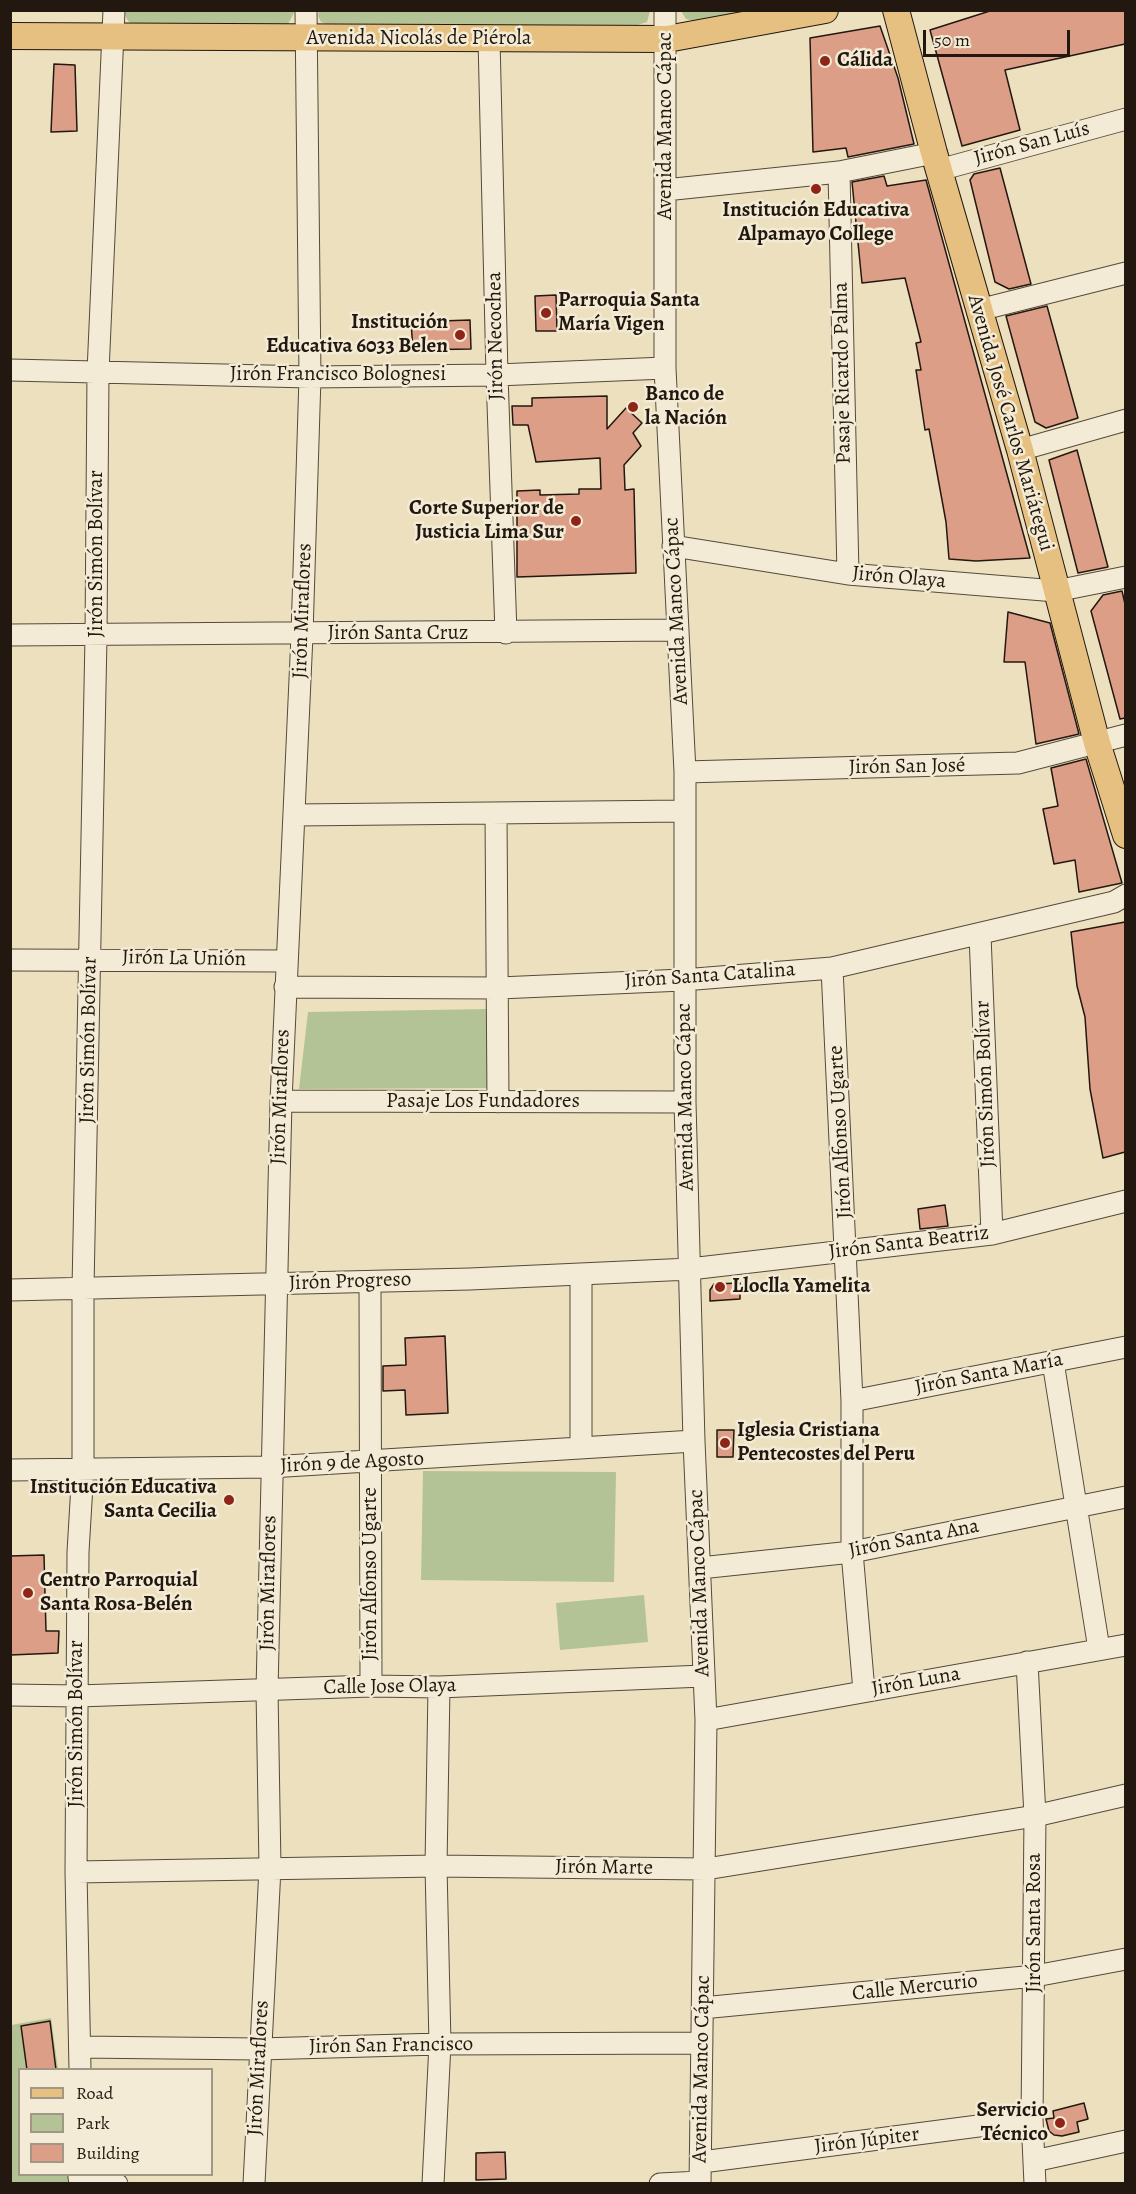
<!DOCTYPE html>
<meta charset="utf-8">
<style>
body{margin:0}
#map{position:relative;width:1136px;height:2194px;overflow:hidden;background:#ece0bf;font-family:Alegreya,serif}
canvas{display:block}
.frame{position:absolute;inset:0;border:12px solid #23180f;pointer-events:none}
.legend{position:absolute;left:18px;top:2068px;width:195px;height:108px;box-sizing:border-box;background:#f3ebd5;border:2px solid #a09786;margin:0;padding:8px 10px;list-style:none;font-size:18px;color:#23180f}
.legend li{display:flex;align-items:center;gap:12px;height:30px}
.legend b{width:30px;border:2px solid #a09786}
.scale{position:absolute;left:923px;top:30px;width:147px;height:27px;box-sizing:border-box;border:3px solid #23180f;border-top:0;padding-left:8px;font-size:18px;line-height:21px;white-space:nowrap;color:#23180f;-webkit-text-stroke:4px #f3ebd5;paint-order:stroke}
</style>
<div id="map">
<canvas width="1136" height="2194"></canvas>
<div class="frame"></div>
<ul class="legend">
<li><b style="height:8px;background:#e6c080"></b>Road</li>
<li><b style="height:16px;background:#b4c395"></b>Park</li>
<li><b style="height:16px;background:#dc9e86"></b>Building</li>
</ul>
<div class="scale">50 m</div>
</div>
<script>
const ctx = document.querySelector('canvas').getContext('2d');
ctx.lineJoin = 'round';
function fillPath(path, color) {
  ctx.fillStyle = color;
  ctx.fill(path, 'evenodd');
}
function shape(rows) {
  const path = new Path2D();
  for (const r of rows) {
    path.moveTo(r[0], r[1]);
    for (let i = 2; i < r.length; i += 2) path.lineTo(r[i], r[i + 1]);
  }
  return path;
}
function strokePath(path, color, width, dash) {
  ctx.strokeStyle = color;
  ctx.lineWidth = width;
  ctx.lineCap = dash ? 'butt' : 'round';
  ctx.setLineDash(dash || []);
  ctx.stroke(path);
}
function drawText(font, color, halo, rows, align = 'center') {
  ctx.font = font + ' Alegreya,serif';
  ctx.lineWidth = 5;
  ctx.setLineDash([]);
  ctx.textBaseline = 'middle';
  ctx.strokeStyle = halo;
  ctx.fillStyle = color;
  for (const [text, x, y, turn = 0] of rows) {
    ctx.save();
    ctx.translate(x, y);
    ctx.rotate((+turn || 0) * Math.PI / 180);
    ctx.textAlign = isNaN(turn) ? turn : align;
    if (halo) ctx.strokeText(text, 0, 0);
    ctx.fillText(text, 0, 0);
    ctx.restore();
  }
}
fillPath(shape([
 [319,10,650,11,647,22,631,27,329,25,321,22,318,16],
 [122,11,295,11,286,28,136,26,129,22],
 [681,11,763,11,697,22,686,19],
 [488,1009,488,1088,299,1089,308,1012],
 [423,1471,616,1472,614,1582,421,1580],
 [644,1595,648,1642,560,1650,556,1603],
 [51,2018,58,2069,20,2070,20,2174,73,2175,85,2183,11,2184,11,2025]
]), '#b4c395');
const building = shape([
 [993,10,1125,10,1125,44,1005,70,1020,130,962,146,930,30,993,10],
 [880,26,898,78,914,144,848,157,846,148,813,152,810,38,880,26],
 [54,64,75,65,77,131,51,132,54,64],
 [1000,168,1031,284,1009,289,995,282,970,180,974,174,1000,168],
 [884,176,887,186,926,180,1030,558,976,561,949,559,946,522,929,429,925,430,916,370,921,370,916,343,921,342,905,278,862,283,852,182,884,176],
 [556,295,557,331,536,331,535,296,556,295],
 [1047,306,1078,418,1046,428,1035,422,1006,316,1047,306],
 [470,320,471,349,413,350,411,322,470,320],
 [607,396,607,429,626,408,642,423,633,433,641,446,624,465,625,490,634,489,636,573,517,577,517,491,540,490,540,495,579,494,579,489,601,489,600,458,536,462,528,425,513,425,512,406,532,406,532,398,607,396],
 [1077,450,1108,567,1078,573,1049,460,1077,450],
 [1122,591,1125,604,1125,718,1120,719,1091,611,1103,595,1122,591],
 [1008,612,1050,623,1079,734,1036,744,1025,662,1004,662,1008,612],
 [1086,759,1122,883,1079,892,1075,860,1054,864,1043,809,1058,806,1051,768,1086,759],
 [1125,922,1125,1152,1103,1158,1090,1089,1085,1017,1077,986,1071,932,1125,922],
 [945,1205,948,1226,920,1229,918,1209,945,1205],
 [740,1283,740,1299,710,1301,710,1290,714,1284,740,1283],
 [445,1336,448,1413,406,1415,405,1390,383,1391,383,1366,406,1365,405,1338,445,1336],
 [717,1430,734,1430,733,1457,717,1457,717,1430],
 [44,1555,46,1631,59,1631,58,1653,10,1655,10,1556,44,1555],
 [50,2021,56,2070,27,2070,21,2026,50,2021],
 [1084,2103,1088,2119,1077,2122,1079,2132,1062,2136,1054,2135,1049,2131,1046,2119,1054,2118,1053,2111,1084,2103],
 [505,2152,506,2179,476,2180,476,2153,505,2152]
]);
fillPath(building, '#dc9e86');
strokePath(building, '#23180f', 1.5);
const minor = shape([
 [665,10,665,368,685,772,685,1102,694,1441,706,1720,700,2184],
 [489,39,497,375,506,633],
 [939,170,1126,119],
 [839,172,848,574],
 [665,190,839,172,934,153],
 [979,310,1126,273],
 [10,370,310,377,497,375,665,368],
 [1020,450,1126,420],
 [673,546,848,574,1056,591,1126,577],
 [10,635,677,630],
 [685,772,1018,763,1126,735],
 [496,813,498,1102],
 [295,815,685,811],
 [980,935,992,1234],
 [10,960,286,961],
 [832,968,852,1401,852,1552,864,1691],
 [285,987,499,988,683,980,832,968,1114,902,1126,895],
 [281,1101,685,1102],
 [370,1282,371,1686],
 [10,1290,470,1279,690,1269,992,1234,1126,1201],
 [1053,1362,1099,1649],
 [852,1401,1126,1347],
 [581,1448,581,1275],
 [10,1470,270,1467,694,1441],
 [700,1568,852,1552,1126,1497],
 [1027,1662,1035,1816,1032,2119,1035,2184],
 [10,1695,78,1696,371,1686,439,1687,703,1676],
 [706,1720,1126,1645],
 [76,1872,436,1866,706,1869,1035,1816,1126,1795],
 [702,2008,1035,1976,1126,1959],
 [80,2047,259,2049,440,2044,702,2043],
 [80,2070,76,1872,78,1552,83,1468,83,1288,96,637,98,372,114,10],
 [1034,2161,1126,2141],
 [702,2162,1032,2119],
 [79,2174,79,2178,117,2184],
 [254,2184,270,1868,267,1690,281,1101,302,635,310,377,306,10],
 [433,2184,440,2044,436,1866,439,1687],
 [660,2184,700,2182]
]);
const major = shape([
 [896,10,934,153,1020,450,1097,743,1126,835],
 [10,36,667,39,825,10]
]);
strokePath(minor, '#554a3b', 23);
strokePath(major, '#23180f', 28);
strokePath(minor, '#f3ebd5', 21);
strokePath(major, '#e6c080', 26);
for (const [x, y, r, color] of [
 [825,61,6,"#8f2418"],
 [816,189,6,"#8f2418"],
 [546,313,6,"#8f2418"],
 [460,335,6,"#8f2418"],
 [633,407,6,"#8f2418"],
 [576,521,6,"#8f2418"],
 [720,1287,6,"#8f2418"],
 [725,1443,6,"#8f2418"],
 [229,1500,6,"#8f2418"],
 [28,1593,6,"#8f2418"],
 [1060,2123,6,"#8f2418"]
]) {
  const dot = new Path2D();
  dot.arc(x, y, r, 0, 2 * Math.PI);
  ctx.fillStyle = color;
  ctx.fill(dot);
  strokePath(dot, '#f3ebd5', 2);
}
drawText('21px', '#23180f', '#f3ebd5', [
 ["Avenida Nicolás de Piérola",419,39],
 ["Avenida Manco Cápac",666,126,-90],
 ["Jirón San Luís",1032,144,-15],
 ["Jirón Necochea",496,336,-91],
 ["Pasaje Ricardo Palma",843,373,-91],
 ["Jirón Francisco Bolognesi",338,375],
 ["Avenida José Carlos Mariátegui",1010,423,74],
 ["Jirón Simón Bolívar",97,554,-90],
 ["Jirón Olaya",899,578,5],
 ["Jirón Miraflores",303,611,-88],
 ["Avenida Manco Cápac",677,611,-93],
 ["Jirón Santa Cruz",398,634],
 ["Jirón San José",907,767,-1],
 ["Jirón La Unión",184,959,1],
 ["Jirón Santa Catalina",710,976,-4],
 ["Jirón Simón Bolívar",89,1040,-89],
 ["Jirón Simón Bolívar",986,1084,-92],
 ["Jirón Miraflores",281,1097,-88],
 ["Avenida Manco Cápac",686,1097,-91],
 ["Pasaje Los Fundadores",483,1102],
 ["Jirón Alfonso Ugarte",841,1132,-93],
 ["Jirón Santa Beatriz",909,1243,-7],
 ["Jirón Progreso",350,1282,-2],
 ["Jirón Santa María",989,1374,-11],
 ["Jirón 9 de Agosto",352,1463,-3],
 ["Jirón Santa Ana",914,1539,-11],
 ["Jirón Alfonso Ugarte",371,1574,-90],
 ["Jirón Miraflores",269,1583,-89],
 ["Avenida Manco Cápac",700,1583,-92],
 ["Jirón Luna",916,1682,-10],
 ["Calle Jose Olaya",390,1687,-1],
 ["Jirón Simón Bolívar",77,1724,-90],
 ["Jirón Marte",604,1868,1],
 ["Jirón Santa Rosa",1035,1923,-90],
 ["Calle Mercurio",915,1988,-6],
 ["Jirón San Francisco",391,2046,-1],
 ["Jirón Miraflores",259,2068,-87],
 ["Avenida Manco Cápac",702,2069,-89],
 ["Jirón Júpiter",867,2141,-7]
]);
drawText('bold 21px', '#23180f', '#f3ebd5', [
 ["Cálida",837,61],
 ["Institución Educativa",816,211,"center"],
 ["Alpamayo College",816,235,"center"],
 ["Parroquia Santa",558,301],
 ["María Vigen",558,325],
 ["Institución",448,323,"right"],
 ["Educativa 6033 Belen",448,347,"right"],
 ["Banco de",645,395],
 ["la Nación",645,419],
 ["Corte Superior de",564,509,"right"],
 ["Justicia Lima Sur",564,533,"right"],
 ["Lloclla Yamelita",732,1287],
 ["Iglesia Cristiana",737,1431],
 ["Pentecostes del Peru",737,1455],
 ["Institución Educativa",217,1488,"right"],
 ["Santa Cecilia",217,1512,"right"],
 ["Centro Parroquial",40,1581],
 ["Santa Rosa-Belén",40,1605],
 ["Servicio",1048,2111,"right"],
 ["Técnico",1048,2135,"right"]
], 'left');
</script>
